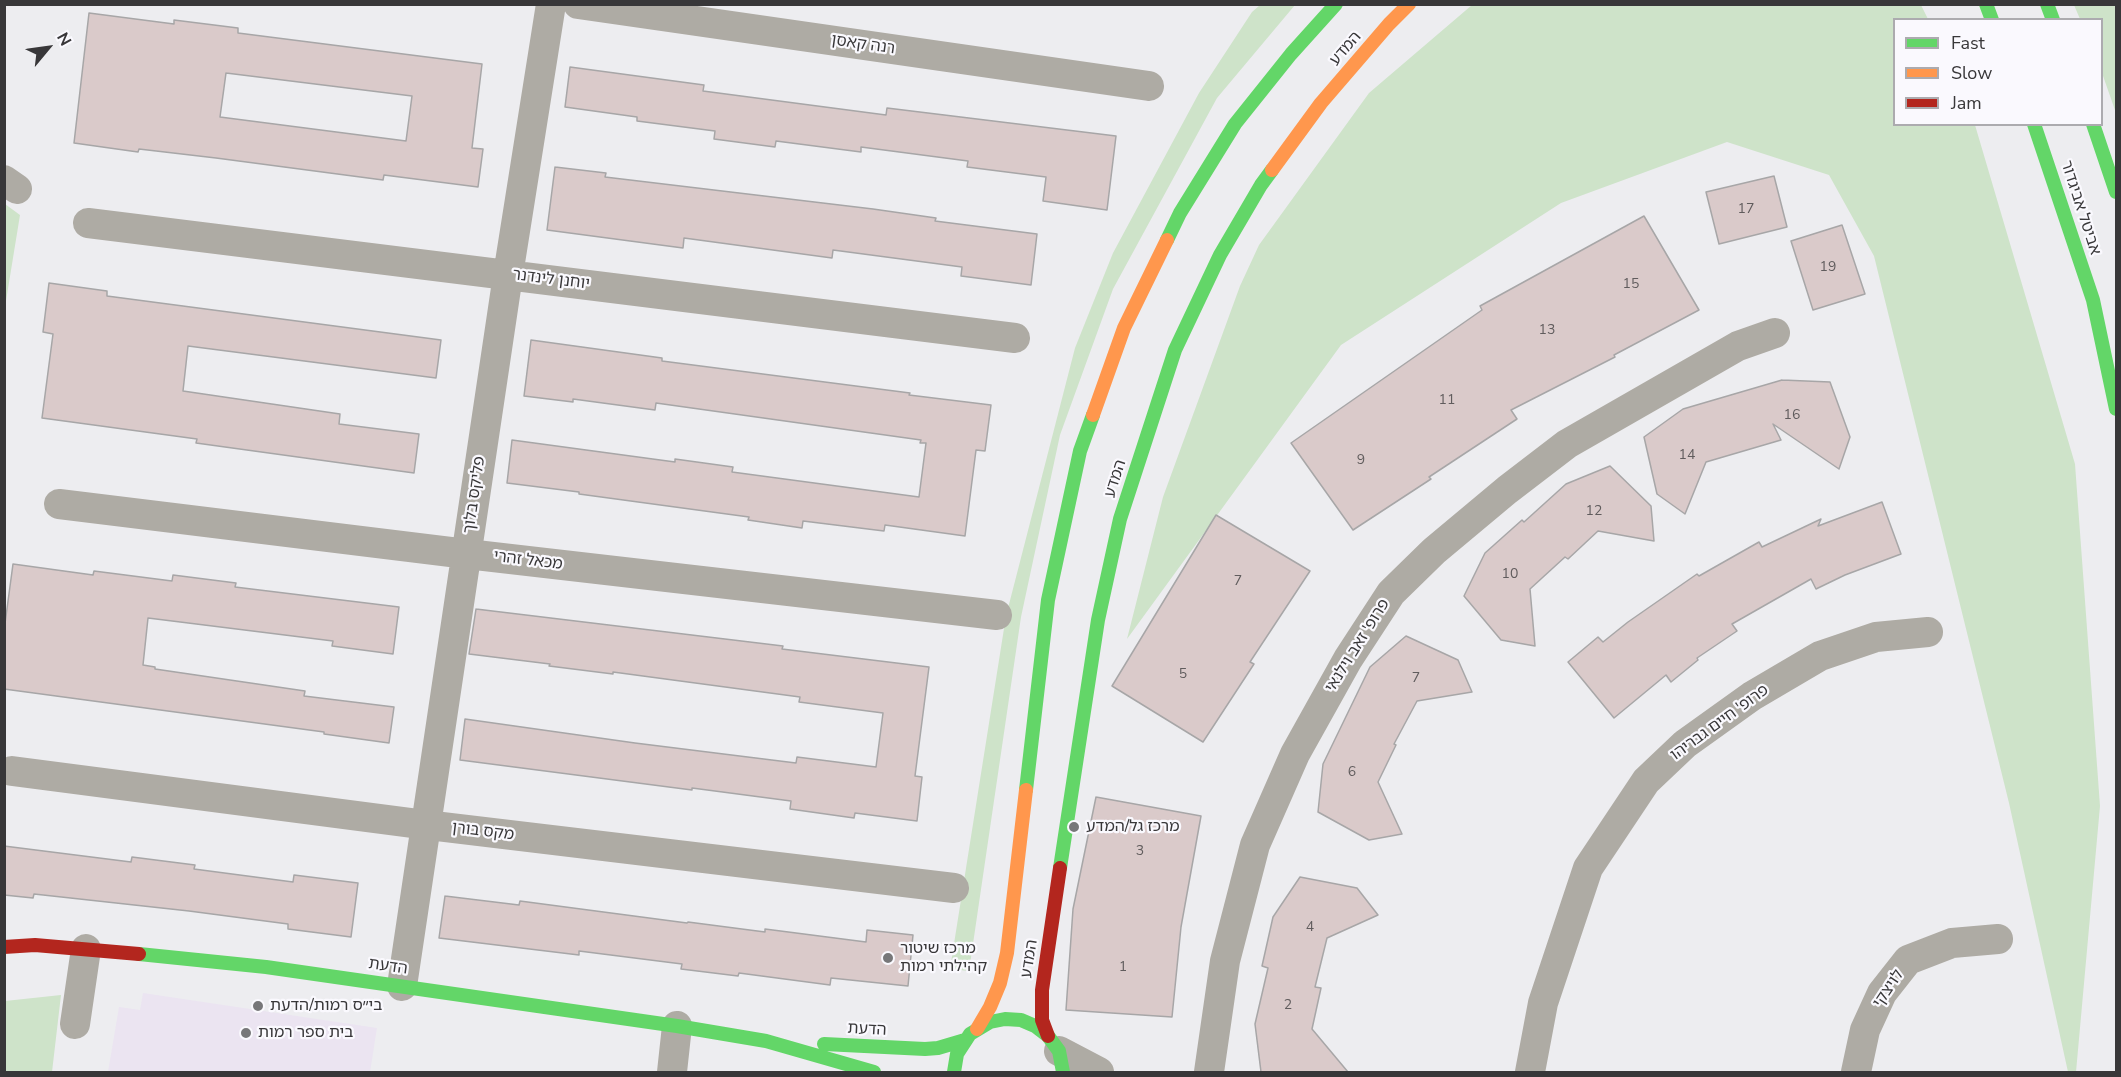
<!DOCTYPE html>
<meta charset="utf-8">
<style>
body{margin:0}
#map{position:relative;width:2121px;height:1077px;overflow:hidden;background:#ededf0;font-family:"Nunito Sans",sans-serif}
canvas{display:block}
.frame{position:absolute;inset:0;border:6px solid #383739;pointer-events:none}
.legend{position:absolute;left:1893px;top:18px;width:210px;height:108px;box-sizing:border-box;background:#faf9fe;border:2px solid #acabaf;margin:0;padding:8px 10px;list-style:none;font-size:18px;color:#383739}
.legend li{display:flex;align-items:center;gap:12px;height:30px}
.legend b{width:30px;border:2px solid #acabaf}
.north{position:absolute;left:18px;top:18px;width:60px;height:60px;-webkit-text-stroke:4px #faf9fe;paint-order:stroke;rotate:61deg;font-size:16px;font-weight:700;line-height:24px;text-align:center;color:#383739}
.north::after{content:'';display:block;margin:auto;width:21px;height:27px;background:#383739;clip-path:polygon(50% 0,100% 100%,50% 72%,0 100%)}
</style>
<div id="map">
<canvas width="2121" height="1077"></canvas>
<div class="frame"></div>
<ul class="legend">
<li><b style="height:8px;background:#63d668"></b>Fast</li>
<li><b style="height:8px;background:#ff974d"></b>Slow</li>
<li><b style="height:8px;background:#b3261e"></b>Jam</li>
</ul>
<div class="north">N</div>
</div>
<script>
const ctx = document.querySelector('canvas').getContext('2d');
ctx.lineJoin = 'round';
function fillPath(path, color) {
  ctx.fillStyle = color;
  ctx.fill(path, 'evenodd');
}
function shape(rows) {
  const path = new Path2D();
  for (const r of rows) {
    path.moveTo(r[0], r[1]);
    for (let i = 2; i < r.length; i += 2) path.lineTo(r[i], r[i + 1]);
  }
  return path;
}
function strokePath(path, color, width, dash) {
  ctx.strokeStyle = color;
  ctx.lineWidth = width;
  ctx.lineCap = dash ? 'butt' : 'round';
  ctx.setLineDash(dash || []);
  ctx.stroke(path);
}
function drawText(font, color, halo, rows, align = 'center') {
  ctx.font = font + ' "Nunito Sans","Noto Sans Hebrew",sans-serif';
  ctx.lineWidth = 4.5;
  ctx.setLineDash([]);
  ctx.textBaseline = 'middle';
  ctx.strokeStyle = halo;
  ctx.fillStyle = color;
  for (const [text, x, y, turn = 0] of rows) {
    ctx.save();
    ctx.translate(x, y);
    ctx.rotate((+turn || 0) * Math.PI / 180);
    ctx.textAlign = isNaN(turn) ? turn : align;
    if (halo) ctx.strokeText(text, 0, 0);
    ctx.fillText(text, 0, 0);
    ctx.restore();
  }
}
fillPath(shape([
 [143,993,377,1028,370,1072,108,1072,119,1007,140,1010]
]), '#ebe4f1');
fillPath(shape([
 [1260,5,1295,5,1217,98,1113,289,1060,435,1021,617,969,971,950,969,1006,616,1075,348,1113,253,1199,93,1252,12],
 [1472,5,1921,5,1928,19,1894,20,1894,124,1975,125,2075,464,2100,806,2076,1072,2068,1072,2009,803,1874,256,1829,175,1727,142,1561,203,1341,345,1127,639,1163,497,1240,286,1259,245,1369,93],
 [2074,5,2116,5,2116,113,2102,73,2102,20,2080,19],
 [5,204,20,215,5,307],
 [61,995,52,1072,5,1072,5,1001]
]), '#cee3c9');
const building = shape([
 [89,13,174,24,174,20,238,28,238,33,482,64,472,148,483,149,478,187,384,175,383,180,216,158,139,149,138,152,74,143,89,13],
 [226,73,412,96,406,141,220,117,226,73],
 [570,67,704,85,703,91,886,115,887,108,1116,136,1107,210,1043,201,1046,177,967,167,968,161,861,147,861,152,776,141,775,147,714,139,715,131,637,121,637,117,565,107,570,67],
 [555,167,606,173,605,177,873,209,936,218,935,221,1037,234,1031,285,961,276,962,267,833,250,832,258,684,238,683,248,547,230,555,167],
 [1774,176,1787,227,1719,244,1706,192,1774,176],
 [1644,216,1699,310,1614,355,1615,357,1511,410,1517,419,1429,477,1431,479,1353,530,1291,443,1482,310,1480,306,1644,216],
 [1842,225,1865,294,1813,310,1791,241,1842,225],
 [49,283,107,291,107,296,441,340,436,378,188,346,183,391,340,414,339,424,419,434,414,473,196,443,197,439,42,418,53,334,43,332,49,283],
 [531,340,662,358,662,361,910,393,909,395,991,405,985,451,976,450,965,536,885,525,884,531,803,521,802,528,748,520,749,517,579,494,579,492,507,483,512,440,675,462,675,459,733,467,732,472,919,497,926,443,920,443,921,440,656,403,655,410,573,399,573,402,524,396,531,340],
 [1782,380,1830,382,1850,437,1839,469,1773,424,1781,440,1706,462,1685,514,1657,494,1644,437,1683,409,1782,380],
 [1610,466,1651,506,1654,541,1598,531,1568,559,1565,557,1530,589,1535,646,1501,640,1464,596,1485,553,1522,520,1524,522,1566,484,1610,466],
 [1882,502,1901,554,1845,575,1816,589,1811,579,1732,624,1737,631,1697,658,1698,660,1671,682,1666,675,1614,718,1568,662,1598,637,1603,642,1628,622,1697,574,1699,576,1759,542,1762,547,1821,519,1818,526,1882,502],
 [1216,515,1310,571,1250,662,1254,664,1203,742,1112,686,1216,515],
 [13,564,93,575,94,571,172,581,173,575,236,583,235,587,399,607,393,654,332,646,333,641,148,618,143,665,155,667,155,669,305,691,304,696,394,707,389,743,324,734,324,732,4,689,4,631,13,564],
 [476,609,783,646,782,649,929,667,915,776,922,777,917,821,855,813,854,818,790,809,791,801,692,788,692,790,460,760,465,719,635,743,796,763,797,757,876,767,883,713,799,702,800,697,613,672,613,674,549,666,550,664,469,654,476,609],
 [1406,636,1458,660,1472,692,1417,701,1394,744,1396,745,1378,782,1402,834,1369,840,1318,812,1323,764,1370,667,1406,636],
 [1096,797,1201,816,1181,927,1172,1017,1066,1010,1073,909,1096,797],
 [4,846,131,862,132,857,195,865,194,869,293,882,294,875,358,883,351,937,288,929,288,924,189,911,34,894,33,898,4,895,4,846],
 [1300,877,1357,888,1378,915,1327,938,1315,987,1321,988,1312,1029,1348,1072,1261,1072,1255,1024,1268,968,1262,966,1273,917,1300,877],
 [445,896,519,905,520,901,687,923,688,922,765,932,765,929,866,942,867,930,913,935,908,986,831,978,830,985,739,973,738,976,681,969,682,964,579,951,579,955,439,938,445,896]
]);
fillPath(building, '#dacaca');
strokePath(building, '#a7a6a7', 1.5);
strokePath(shape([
 [578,4,1149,86],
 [4,180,17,189],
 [88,223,1015,338],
 [59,504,467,554,997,615],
 [12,771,427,825,954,888],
 [402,986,508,275,551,4],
 [75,1024,86,949],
 [1059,1051,1099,1072],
 [672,1072,677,1026],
 [1209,1072,1225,961,1255,845,1295,754,1348,659,1391,593,1434,551,1507,490,1567,444,1738,346,1775,333],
 [1530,1072,1543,1003,1588,868,1646,781,1685,744,1752,696,1820,656,1876,637,1928,632],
 [1856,1072,1865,1030,1882,993,1908,960,1952,943,1998,939]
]), '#aeaba4', 30);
strokePath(shape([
 [1986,4,1992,20],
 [2047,4,2053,20],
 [2034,124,2093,300,2116,409],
 [2093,124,2116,192],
 [1167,240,1180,213,1235,124,1291,54,1336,4],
 [1026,790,1048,600,1080,451,1093,415],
 [1060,868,1098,620,1120,519,1175,350,1220,255,1261,185,1272,170],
 [139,954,266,967,677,1026,766,1041,874,1072],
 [824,1044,925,1049,938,1048,965,1040],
 [954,1072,957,1054,970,1034,990,1022,1005,1019,1021,1020,1035,1026,1048,1036,1059,1051,1063,1072]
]), '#63d668', 14);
strokePath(shape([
 [1272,170,1321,103,1389,24,1409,4],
 [1093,415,1124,328,1167,240],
 [977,1029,990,1007,1000,983,1007,953,1026,790]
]), '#ff974d', 14);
strokePath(shape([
 [4,947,35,945,139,954],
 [1048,1036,1042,1020,1042,990,1060,868]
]), '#b3261e', 14);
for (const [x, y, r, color] of [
 [1074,827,6,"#777779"],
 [888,958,6,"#777779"],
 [258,1006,6,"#777779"],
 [246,1033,6,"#777779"]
]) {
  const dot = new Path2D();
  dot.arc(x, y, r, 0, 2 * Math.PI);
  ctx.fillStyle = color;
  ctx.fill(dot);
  strokePath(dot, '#faf9fe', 2);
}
drawText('14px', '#605c5d', null, [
 ["17",1746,210],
 ["19",1828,268],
 ["15",1631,285],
 ["13",1547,331],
 ["11",1447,401],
 ["16",1792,416],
 ["14",1687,456],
 ["9",1361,461],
 ["12",1594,512],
 ["10",1510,575],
 ["7",1238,582],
 ["5",1183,675],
 ["7",1416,679],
 ["6",1352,773],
 ["3",1140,852],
 ["4",1310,928],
 ["1",1123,968],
 ["2",1288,1006]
]);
drawText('16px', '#383739', '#faf9fe', [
 ["רנה קאסן",863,45,8],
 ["המדע",1346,49,-49],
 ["אביטל אביגדור",2080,208,72],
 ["יוחנן לינדנר",551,280,7],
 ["המדע",1116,479,-72],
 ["פליקס בלוך",475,495,-82],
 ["מכאל זהרי",528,561,7],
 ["פרופ' זאב וילנאי",1358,646,-58],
 ["פרופ' חיים גבריהו",1720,723,-36],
 ["מקס בורן",483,832,7],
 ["המדע",1030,959,-81],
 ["הדעת",388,967,8],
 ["לויצקי",1889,989,-56],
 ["הדעת",867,1030,3]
]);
drawText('16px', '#383739', '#faf9fe', [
 ["מרכז גל/המדע",1086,827],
 ["מרכז שיטור",900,949],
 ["קהילתי רמות",900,967],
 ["בי״ס רמות/הדעת",270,1006],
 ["בית ספר רמות",258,1033]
], 'left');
</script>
